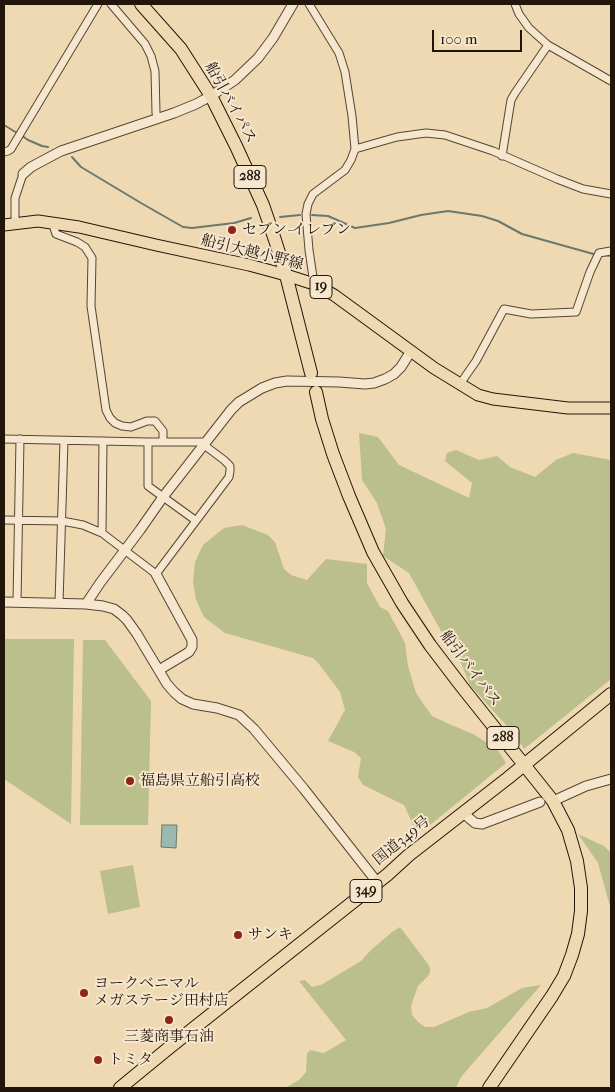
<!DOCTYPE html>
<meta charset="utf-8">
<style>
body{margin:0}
#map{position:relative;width:615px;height:1092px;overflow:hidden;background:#efd9b2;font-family:"IM FELL French Canon",serif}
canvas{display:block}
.frame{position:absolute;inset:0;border:5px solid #22150a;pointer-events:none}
.scale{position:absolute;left:432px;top:30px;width:90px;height:22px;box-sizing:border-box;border:2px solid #22150a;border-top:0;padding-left:6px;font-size:15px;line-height:18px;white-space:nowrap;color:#22150a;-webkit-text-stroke:4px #f5e6cd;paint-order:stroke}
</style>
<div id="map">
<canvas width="615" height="1092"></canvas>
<div class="frame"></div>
<div class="scale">100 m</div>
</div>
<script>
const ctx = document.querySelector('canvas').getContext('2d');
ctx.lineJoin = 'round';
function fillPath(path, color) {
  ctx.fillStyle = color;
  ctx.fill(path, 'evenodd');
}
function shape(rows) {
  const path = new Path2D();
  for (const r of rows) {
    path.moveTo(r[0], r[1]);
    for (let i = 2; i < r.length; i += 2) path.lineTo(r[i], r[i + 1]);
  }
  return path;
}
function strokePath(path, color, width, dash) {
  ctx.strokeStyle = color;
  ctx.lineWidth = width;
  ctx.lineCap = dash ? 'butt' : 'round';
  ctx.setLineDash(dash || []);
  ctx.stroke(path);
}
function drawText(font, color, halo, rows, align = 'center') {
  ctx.font = font + ' "IM FELL French Canon","Noto Serif JP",serif';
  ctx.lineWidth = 4;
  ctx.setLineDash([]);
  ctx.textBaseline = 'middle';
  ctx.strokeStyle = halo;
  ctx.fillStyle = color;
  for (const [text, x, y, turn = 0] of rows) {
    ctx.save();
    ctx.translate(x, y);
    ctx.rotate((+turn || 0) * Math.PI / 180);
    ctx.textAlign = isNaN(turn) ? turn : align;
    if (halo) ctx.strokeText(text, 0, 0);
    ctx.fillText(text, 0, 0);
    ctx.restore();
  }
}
fillPath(shape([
 [359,433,378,437,399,465,469,498,472,483,445,461,447,453,456,450,479,460,497,456,510,467,535,477,556,460,573,453,611,460,611,679,524,749,515,735,470,685,459,658,441,631,409,573,383,556,386,529,377,503,362,480],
 [242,525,268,535,275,542,284,569,291,575,307,580,326,559,367,564,367,583,380,607,388,611,405,643,408,666,416,693,432,716,449,724,473,734,497,749,506,763,424,830,415,829,404,805,363,785,358,777,361,758,354,752,328,741,345,710,340,692,319,664,313,658,225,633,204,617,196,600,193,582,195,562,203,545,224,528],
 [4,639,74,639,71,824,4,779],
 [83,640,105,640,151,701,148,825,80,825],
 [578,834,604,846,611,853,611,910,598,863],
 [133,865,140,907,108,914,100,871],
 [400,927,428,964,430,968,430,972,428,976,418,986,411,1006,412,1015,418,1022,425,1027,434,1027,469,1012,487,1008,522,988,541,985,461,1077,456,1088,285,1088,299,1080,306,1072,307,1054,310,1050,324,1053,346,1040,299,981,305,980,312,987,321,985,361,961,371,950,392,932]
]), '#babf8c');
const water = shape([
 [162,825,177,825,176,848,161,847,162,825]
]);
fillPath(water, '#9abaaf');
strokePath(water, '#6a786d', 1);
strokePath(shape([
 [4,125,17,133],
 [21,135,28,140,42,146,48,147],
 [72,157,81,167,141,203,183,227,192,228,234,223,251,218],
 [312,215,328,216,355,228,389,223,421,215,448,211,482,216,498,221,522,234,597,255],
 [280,217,300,215],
 [604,255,611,256]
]), '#6a786d', 2);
const minor = shape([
 [111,4,145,44,151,56,155,71,156,113,158,118],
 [309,4,339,53,345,72,352,116,355,149,351,160,345,170,313,194,308,204,306,214,309,250,314,284],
 [515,4,519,14,529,28,548,45,611,81],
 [355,149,397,137,426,133,445,135,493,151,557,179,583,189,611,194],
 [4,152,8,151,11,149,98,4],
 [502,156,511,100,515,93,548,45],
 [52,222,56,234,77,242,85,247,92,258,91,306,106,410,110,418,115,423,122,426,131,427,147,421,155,421,163,431,163,442],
 [15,223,15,198,23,174],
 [460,384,476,361,504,309,531,314,576,312,590,272,599,253,611,251],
 [4,439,148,442,206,442],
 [148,442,148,486,195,520],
 [4,520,62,521,83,525,102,533,156,574,229,477,230,471,230,466,224,460,204,445],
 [102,533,103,441],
 [17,602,20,439],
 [59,603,64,441]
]);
const tertiary = shape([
 [23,174,31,167,61,151,174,113,196,104,211,96,235,80,258,58,273,38,293,4],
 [156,574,192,640,192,647,189,652,159,670],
 [4,602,86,604,103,606,114,609,122,615,127,620,137,634,167,684,174,692,182,699,193,704,217,708,239,715,254,729,304,789,377,882],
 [86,604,100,583,140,530,163,497,231,410,239,402,262,388,275,383,287,381,339,382,365,384,374,383,385,379,394,374,401,367,411,351],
 [553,801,586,786,611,779],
 [463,813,475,823,482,824,540,802]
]);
const primary = shape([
 [4,225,38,221,79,227,156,245,249,265,286,275,314,284,334,295,434,368,478,395,493,399,568,408,611,408]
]);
const trunk = shape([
 [141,4,181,49,211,96,236,146,263,205,275,240,286,275,311,373],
 [316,392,322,419,333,454,349,496,373,552,402,603,430,645,462,687,553,801,568,830,577,861,581,888,581,911,578,934,572,955,564,976,552,996,489,1088],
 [120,1088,170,1047,387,875,409,855,508,778,611,694]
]);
strokePath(minor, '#554634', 9);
strokePath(tertiary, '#554634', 11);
strokePath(primary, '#22150a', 13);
strokePath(trunk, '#22150a', 14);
strokePath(minor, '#f5e6cd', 7);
strokePath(tertiary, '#f5e6cd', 9);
strokePath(primary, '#efd9b2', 11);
strokePath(trunk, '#efd9b2', 12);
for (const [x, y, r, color] of [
 [232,230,5,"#8f2418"],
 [130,781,5,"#8f2418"],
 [238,935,5,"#8f2418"],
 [84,993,5,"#8f2418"],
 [169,1020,5,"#8f2418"],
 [98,1060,5,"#8f2418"]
]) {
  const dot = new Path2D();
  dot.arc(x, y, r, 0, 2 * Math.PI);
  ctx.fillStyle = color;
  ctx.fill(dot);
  strokePath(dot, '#f5e6cd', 2);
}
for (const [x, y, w] of [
 [250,177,32],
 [321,287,22],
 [503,738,32],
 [366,891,32]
]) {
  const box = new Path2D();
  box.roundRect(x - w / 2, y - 11.5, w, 23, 4);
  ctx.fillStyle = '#f5e6cd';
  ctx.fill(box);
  strokePath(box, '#22150a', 1);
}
drawText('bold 14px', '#22150a', null, [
 ["288",250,177],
 ["19",321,287],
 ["288",503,738],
 ["349",366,891]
]);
drawText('15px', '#22150a', '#f5e6cd', [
 ["船引バイパス",230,103,61],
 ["船引大越小野線",252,253,14],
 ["船引バイパス",470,669,53],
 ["国道349号",402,841,-39]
]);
drawText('15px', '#22150a', '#f5e6cd', [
 ["セブン-イレブン",242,230],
 ["福島県立船引高校",140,781],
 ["サンキ",248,935],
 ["ヨークベニマル",94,984],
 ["メガステージ田村店",94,1001],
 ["三菱商事石油",169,1037,"center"],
 ["トミタ",108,1060]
], 'left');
</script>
